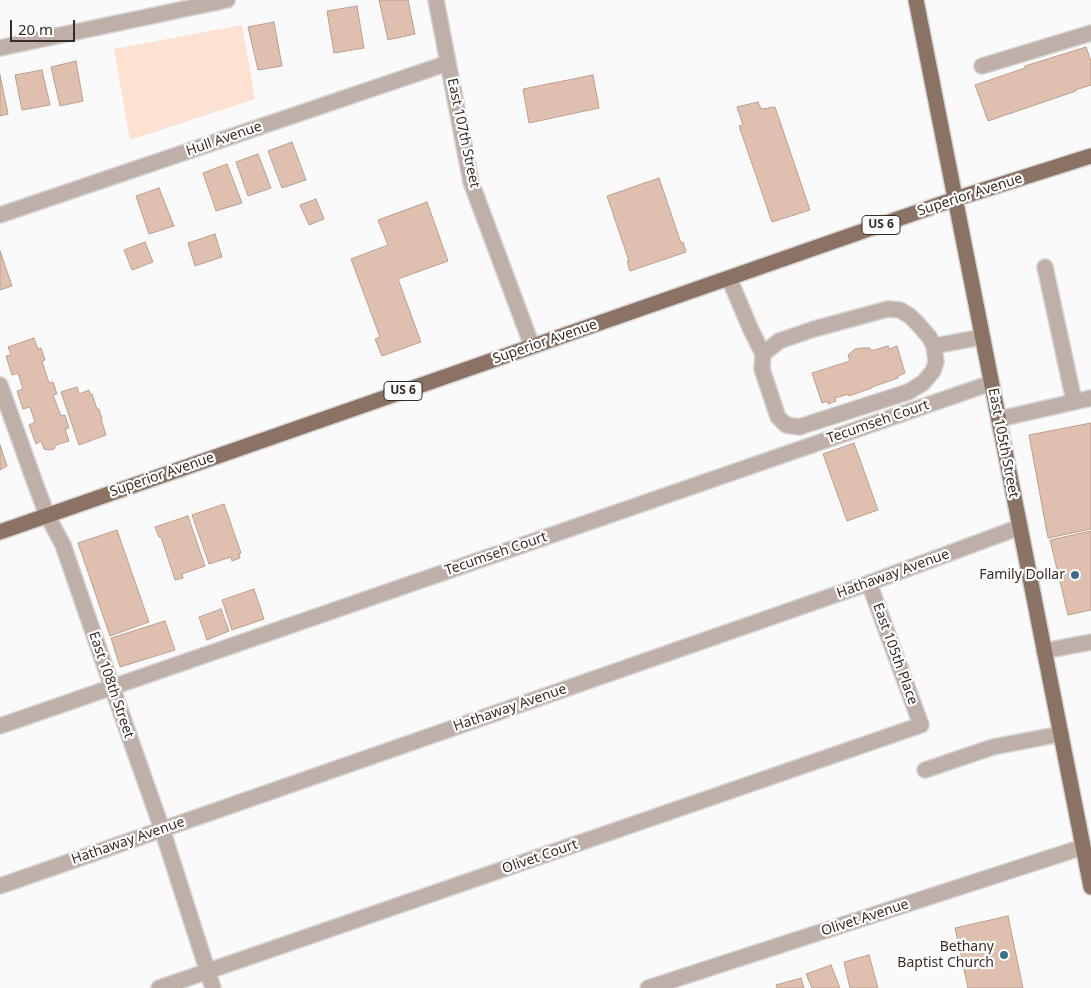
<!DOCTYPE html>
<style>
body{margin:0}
#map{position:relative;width:1091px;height:988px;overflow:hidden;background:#fafafa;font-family:"Noto Sans",sans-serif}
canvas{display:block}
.scale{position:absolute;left:10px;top:20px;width:65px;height:22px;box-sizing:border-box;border:2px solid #382c25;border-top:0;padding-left:6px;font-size:15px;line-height:18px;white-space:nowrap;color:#382c25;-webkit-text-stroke:4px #fff;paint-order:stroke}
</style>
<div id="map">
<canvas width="1091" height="988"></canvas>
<div class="scale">20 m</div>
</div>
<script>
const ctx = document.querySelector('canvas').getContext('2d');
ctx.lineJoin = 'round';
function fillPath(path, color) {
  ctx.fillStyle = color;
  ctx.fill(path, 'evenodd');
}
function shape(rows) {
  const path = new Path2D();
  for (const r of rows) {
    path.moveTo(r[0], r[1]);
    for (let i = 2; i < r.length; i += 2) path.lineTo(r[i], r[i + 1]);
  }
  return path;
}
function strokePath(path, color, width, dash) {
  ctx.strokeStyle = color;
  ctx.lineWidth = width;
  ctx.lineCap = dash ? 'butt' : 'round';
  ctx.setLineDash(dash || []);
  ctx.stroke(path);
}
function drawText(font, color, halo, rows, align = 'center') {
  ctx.font = font + ' "Noto Sans",sans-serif';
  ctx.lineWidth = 4.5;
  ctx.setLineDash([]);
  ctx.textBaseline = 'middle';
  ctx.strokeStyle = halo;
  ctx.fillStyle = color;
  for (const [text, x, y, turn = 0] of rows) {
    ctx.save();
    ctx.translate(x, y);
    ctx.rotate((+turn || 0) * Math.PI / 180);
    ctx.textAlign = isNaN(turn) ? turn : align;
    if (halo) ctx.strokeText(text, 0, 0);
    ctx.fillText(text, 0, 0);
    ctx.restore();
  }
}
fillPath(shape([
 [242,25,255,99,130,140,114,49]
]), '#fde1d1');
const building = shape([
 [379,0,408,0,415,34,388,40,379,0],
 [357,6,364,48,334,53,327,11,357,6],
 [274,22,282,66,258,70,248,27,274,22],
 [1086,47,1091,61,1091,85,1075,90,1076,91,988,121,975,85,1025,68,1025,66,1086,47],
 [76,61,83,101,60,106,51,67,76,61],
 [42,70,50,105,22,110,15,75,42,70],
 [0,75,8,114,0,116,0,75],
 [593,75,599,108,529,123,523,89,593,75],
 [758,102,761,109,775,107,810,210,772,222,739,126,743,125,737,107,758,102],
 [292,142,306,180,282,188,268,151,292,142],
 [258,154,271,188,248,196,236,162,258,154],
 [227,164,242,203,216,211,203,173,227,164],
 [659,178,681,243,683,242,686,252,630,271,627,261,629,261,607,196,659,178],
 [159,188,174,226,149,234,136,196,159,188],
 [316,199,324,219,309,225,300,205,316,199],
 [427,202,448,261,398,279,421,342,382,356,375,339,380,337,351,259,388,245,378,220,427,202],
 [215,234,222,257,195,266,188,243,215,234],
 [145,242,153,262,132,270,124,250,145,242],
 [0,251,12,286,0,290,0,251],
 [34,338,38,349,41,348,45,360,42,361,49,383,53,382,57,394,53,395,61,416,65,415,69,428,65,429,69,441,56,445,54,449,49,450,44,449,41,441,36,444,29,425,35,422,30,407,23,409,17,391,23,389,18,373,12,375,6,356,11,355,8,347,34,338],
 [888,346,889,349,897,346,905,373,898,376,898,378,872,387,872,388,849,396,849,394,835,398,836,401,828,404,828,401,822,403,812,373,850,361,848,355,855,349,861,348,870,348,871,351,888,346],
 [77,387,79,394,89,390,90,394,92,394,97,409,99,409,102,419,101,419,106,435,79,445,61,392,77,387],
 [1091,423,1091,529,1048,538,1029,435,1091,423],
 [854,443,878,510,847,521,823,454,854,443],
 [0,445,7,466,0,470,0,445],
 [224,504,241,553,239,554,240,558,232,561,231,557,209,564,192,515,224,504],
 [188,516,205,566,182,574,183,578,175,580,161,537,159,537,155,527,188,516],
 [117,530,149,622,110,636,78,543,117,530],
 [1091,531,1091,610,1068,615,1050,540,1091,531],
 [254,589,264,619,232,630,222,600,254,589],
 [221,609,229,631,207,640,199,617,221,609],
 [165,621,175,650,120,667,111,638,165,621],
 [1008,916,1023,988,968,988,955,928,1008,916],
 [869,955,878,988,850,988,844,962,869,955],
 [831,965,840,988,812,988,806,974,831,965],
 [801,978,804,988,777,988,776,985,801,978]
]);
fillPath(building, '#dfc0ae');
strokePath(building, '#bd9f8d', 1);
const minor = shape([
 [436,0,471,182,532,346],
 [0,48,227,0],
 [982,66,1091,33],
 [0,215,448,63],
 [1045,267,1074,401],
 [729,278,751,330,763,354],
 [934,346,936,362,933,371,923,383,908,392,799,427,786,425,778,417,762,369,763,354,779,341,814,329,888,309,900,310,910,316,918,324,930,338,934,346,982,337],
 [0,385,35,483,47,515,63,545,112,687,162,829,213,988],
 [999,419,1091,398],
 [1044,651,1091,642],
 [0,726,991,383],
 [925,770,993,747,1061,734],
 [0,886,869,583,1020,527],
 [159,988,921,725,869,583],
 [648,988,1083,847]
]);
const major = shape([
 [916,0,1091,887],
 [0,532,955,199,1091,156]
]);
strokePath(minor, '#d7d5d4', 18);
strokePath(major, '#d7d5d4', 18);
strokePath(minor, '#beb0a8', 15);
strokePath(major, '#8a7364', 15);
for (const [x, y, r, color] of [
 [1075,575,5,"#396f8b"],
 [1004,955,5,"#396f8b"]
]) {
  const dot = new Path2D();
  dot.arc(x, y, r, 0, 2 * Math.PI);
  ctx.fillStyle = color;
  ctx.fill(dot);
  strokePath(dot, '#fff', 2);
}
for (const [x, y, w] of [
 [881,225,38],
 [403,391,38]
]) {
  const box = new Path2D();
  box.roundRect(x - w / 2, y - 9.5, w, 19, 4);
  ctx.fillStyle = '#fff';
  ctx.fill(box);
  strokePath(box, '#382c25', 1);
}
drawText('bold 12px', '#382c25', null, [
 ["US 6",881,225],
 ["US 6",403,391]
]);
drawText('14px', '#382c25', '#fff', [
 ["East 107th Street",463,133,78],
 ["Hull Avenue",224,139,-19],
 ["Superior Avenue",970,195,-18],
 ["Superior Avenue",545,342,-19],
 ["Tecumseh Court",878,422,-19],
 ["East 105th Street",1003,443,79],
 ["Superior Avenue",162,475,-19],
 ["Tecumseh Court",496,554,-19],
 ["Hathaway Avenue",893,574,-20],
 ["East 105th Place",895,654,70],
 ["East 108th Street",111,685,71],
 ["Hathaway Avenue",510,708,-19],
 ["Hathaway Avenue",128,841,-19],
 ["Olivet Court",540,857,-19],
 ["Olivet Avenue",865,918,-18]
]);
drawText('14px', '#382c25', '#fff', [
 ["Family Dollar",1065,575],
 ["Bethany",994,947],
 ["Baptist Church",994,963]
], 'right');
</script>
